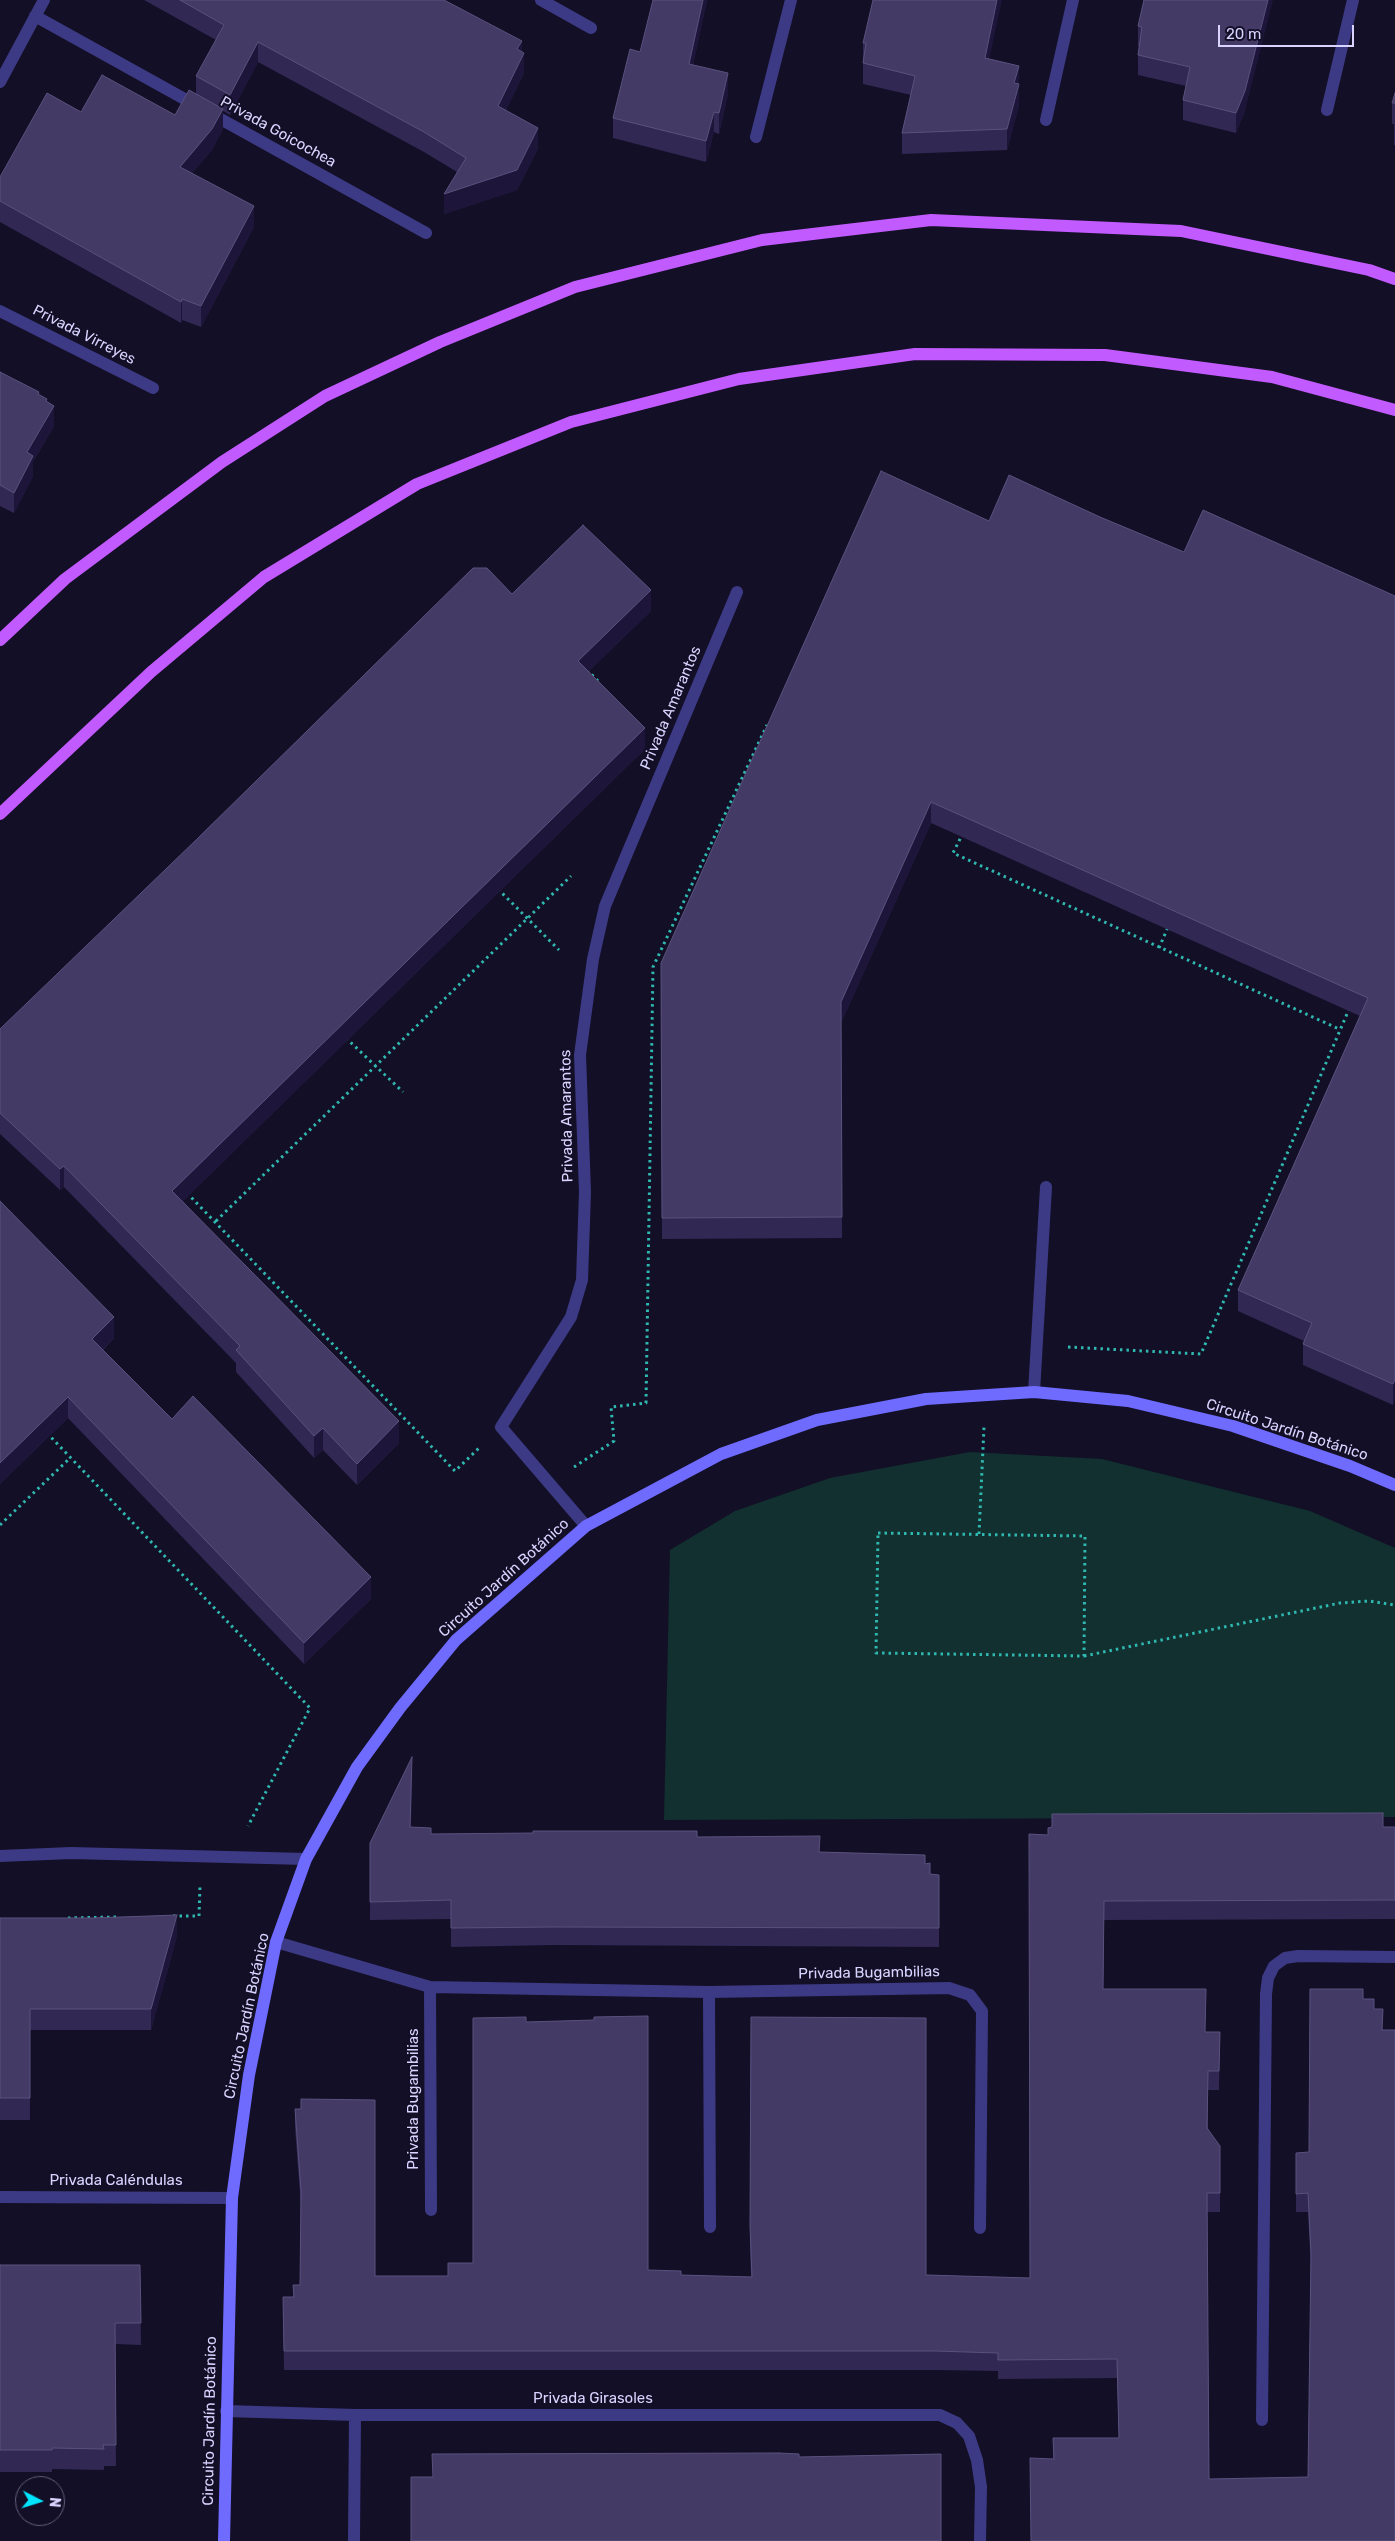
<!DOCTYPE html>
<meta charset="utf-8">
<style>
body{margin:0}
#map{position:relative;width:1395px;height:2541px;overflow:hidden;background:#130f26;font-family:Rubik,sans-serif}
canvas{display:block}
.north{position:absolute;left:15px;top:2476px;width:50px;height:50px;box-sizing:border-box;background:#130f26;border:1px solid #625e7d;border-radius:50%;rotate:95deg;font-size:14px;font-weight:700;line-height:20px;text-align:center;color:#d9d4ff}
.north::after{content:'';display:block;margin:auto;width:18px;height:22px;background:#00e5ff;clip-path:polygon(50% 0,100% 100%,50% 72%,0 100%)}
.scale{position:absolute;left:1218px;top:25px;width:136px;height:22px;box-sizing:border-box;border:2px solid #d9d4ff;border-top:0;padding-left:6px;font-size:15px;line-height:18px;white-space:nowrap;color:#d9d4ff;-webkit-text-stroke:4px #130f26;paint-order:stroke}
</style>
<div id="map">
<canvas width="1395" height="2541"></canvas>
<div class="north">N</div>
<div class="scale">20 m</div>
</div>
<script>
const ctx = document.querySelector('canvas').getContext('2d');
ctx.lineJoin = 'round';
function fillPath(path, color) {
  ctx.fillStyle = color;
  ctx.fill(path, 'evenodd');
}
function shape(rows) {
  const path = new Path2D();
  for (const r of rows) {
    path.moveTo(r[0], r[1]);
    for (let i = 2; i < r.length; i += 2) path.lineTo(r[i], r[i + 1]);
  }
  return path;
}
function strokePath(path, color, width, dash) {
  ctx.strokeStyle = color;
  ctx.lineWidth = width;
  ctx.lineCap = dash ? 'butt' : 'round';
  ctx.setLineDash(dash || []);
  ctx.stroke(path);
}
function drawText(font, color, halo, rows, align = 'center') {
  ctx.font = font + ' Rubik,sans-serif';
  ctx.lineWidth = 4;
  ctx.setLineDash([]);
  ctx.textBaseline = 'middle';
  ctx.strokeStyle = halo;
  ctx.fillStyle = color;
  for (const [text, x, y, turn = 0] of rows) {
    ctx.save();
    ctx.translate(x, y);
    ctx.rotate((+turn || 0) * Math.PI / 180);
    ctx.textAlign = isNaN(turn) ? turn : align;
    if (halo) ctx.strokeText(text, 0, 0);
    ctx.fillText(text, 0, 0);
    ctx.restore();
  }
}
fillPath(shape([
 [970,1452,1102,1459,1310,1511,1395,1548,1395,1817,664,1820,670,1550,735,1511,830,1478]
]), '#12302f');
strokePath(shape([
 [587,670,598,681],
 [963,833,953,853,1339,1029],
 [498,889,559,950],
 [1159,948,1168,927],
 [346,1038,403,1092],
 [187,1193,455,1471,479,1448],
 [216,1221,571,876],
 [1068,1347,1201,1354,1350,1007],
 [47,1433,310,1708,248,1826],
 [574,1467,614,1441,611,1407,646,1403,653,967,767,725],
 [0,1525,70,1458],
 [878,1533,1085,1536,1084,1656,876,1653,878,1533],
 [979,1534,984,1427],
 [1084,1656,1340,1603,1369,1601,1395,1605],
 [173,1916,199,1916,200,1886],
 [68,1918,117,1917]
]), '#2fb8b0', 3, [2.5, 4]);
strokePath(shape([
 [1034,1392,1046,1187],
 [0,1856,71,1853,306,1859],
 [0,2197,232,2198]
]), '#3d3a85', 12);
strokePath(shape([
 [541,0,591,28],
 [35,16,426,233],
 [0,82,44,0],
 [1327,110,1353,0],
 [1046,120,1073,0],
 [756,137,791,0],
 [0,311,153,388],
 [586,1526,501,1427,571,1317,582,1280,585,1192,580,1055,593,959,605,906,737,592],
 [276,1942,430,1987,709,1992,949,1988,970,1995,982,2011,980,2228],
 [430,1987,431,2210],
 [709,1992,710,2227],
 [226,2411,355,2415,940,2415,957,2423,969,2436,977,2460,981,2487,980,2541],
 [1262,2420,1266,1994,1268,1978,1274,1966,1285,1958,1298,1956,1395,1957],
 [354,2541,355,2415]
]), '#3d3a85', 12);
strokePath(shape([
 [224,2541,232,2198,249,2075,276,1942,306,1859,357,1767,400,1708,456,1640,586,1526,721,1454,817,1420,926,1399,1034,1392,1128,1401,1233,1426,1350,1466,1395,1485]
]), '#6f6bff', 12);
strokePath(shape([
 [0,640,65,579,222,462,325,396,440,342,575,287,762,240,931,220,1181,231,1369,270,1395,279],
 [0,814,151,672,264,577,417,484,571,422,739,379,915,354,1105,355,1272,377,1395,410]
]), '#c25bff', 12);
fillPath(shape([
 [144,0,444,0,522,52,524,73,506,110,538,148,517,190,444,214,457,172,424,152,258,62,230,115,223,111,223,129,212,150,192,173,254,227,201,327,182,320,181,323,0,222,0,177,81,112,175,115,196,94,196,76,216,40],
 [707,0,693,65,728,94,719,134,714,132,706,162,613,138,613,118,640,52],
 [1144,0,1245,111,1236,133,1183,120,1183,100,1186,86,1138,75,1138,55,1139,46,1138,46,1138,26],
 [863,43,989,59,1019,66,1019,105,1007,150,902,154,902,133,911,95,863,84],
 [1395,93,1395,145,1394,145,1394,124,1392,124,1392,103],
 [0,372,39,395,47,402,54,426,33,462,33,476,14,513,0,506],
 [1100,517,1184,552,1395,596,1393,1405,1303,1365,1303,1344,1304,1341,1238,1311,1238,1290,1360,1016,931,823,841,1023,842,1238,662,1239,661,963,989,521],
 [512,594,651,611,589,671,645,749,183,1201,399,1443,357,1485,323,1450,314,1458,236,1372,236,1363,64,1187,60,1190,0,1134,0,1029],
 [0,1201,114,1338,103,1350,172,1419,371,1599,304,1664,68,1418,0,1484],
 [412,1776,411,1827,431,1834,697,1837,820,1852,925,1864,930,1874,939,1875,939,1947,553,1945,451,1947,451,1919,370,1920,370,1843],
 [1395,1827,1395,1919,1104,1920,1103,1989,1206,2032,1220,2032,1219,2090,1208,2090,1208,2128,1220,2193,1220,2212,1207,2212,1209,2479,1308,2477,1311,2269,1308,2212,1296,2212,1296,2194,1309,2152,1363,1999,1374,2009,1383,2030,1395,2541,1053,2459,1053,2438,1119,2438,1117,2378,998,2379,998,2371,935,2370,284,2370,283,2297,293,2297,293,2285,300,2285,301,2207,295,2128,295,2109,375,2276,448,2276,473,2263,526,2022,648,2270,681,2275,751,2277,750,2245,751,2017,926,2275,1030,2278,1048,1835],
 [0,1918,177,1936,151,2030,30,2030,30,2120,0,2120],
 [0,2265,140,2265,141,2345,115,2344,116,2466,104,2466,104,2470,52,2469,52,2472,0,2472]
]), '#312854');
fillPath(shape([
 [703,0,707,0,689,84,689,64],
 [997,0,1002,0,985,79,985,58],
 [1268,0,1273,0,1245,111,1236,133,1236,113],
 [522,41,522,57,524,53,524,73,498,126,498,106,517,49],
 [258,42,258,62,230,115,230,95],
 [1019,66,1019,105,1007,150,1007,129,1014,83],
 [728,73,728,94,719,134,719,113],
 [223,109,223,129,212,150,180,187,180,167],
 [714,112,714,132,706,162,706,141],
 [538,128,538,148,517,190,444,214,444,194],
 [254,206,254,227,201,327,201,306],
 [182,299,182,320,181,323,181,302],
 [47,399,47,418,54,406,54,426,33,462,33,476,14,513,14,493,27,452],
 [651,590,651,611,578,682,578,661],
 [645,728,645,749,172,1212,172,1191],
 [931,802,931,823,841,1023,841,1002],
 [64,1166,64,1187,60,1190,60,1169],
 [114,1317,114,1338,92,1360,92,1339],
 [1395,1380,1395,1401,1393,1405,1393,1384],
 [68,1397,68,1418,0,1484,0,1463],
 [399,1421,399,1443,357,1485,357,1464],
 [323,1428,323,1450,314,1458,314,1436],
 [371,1577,371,1599,304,1664,304,1643],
 [412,1757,412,1776,410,1846,410,1827],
 [177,1915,177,1936,151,2030,151,2009]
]), '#1d163a');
const building = shape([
 [180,0,444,0,522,41,517,49,524,53,498,106,538,128,517,170,444,194,466,158,424,132,258,42,230,95,196,76,224,25,180,0],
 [653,0,703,0,689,64,728,73,719,113,714,112,706,141,613,118,630,49,640,52,653,0],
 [873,0,997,0,985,58,1019,66,1014,83,1019,84,1007,129,902,133,915,76,863,63,866,43,863,43,873,0],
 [1144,0,1268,0,1245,91,1236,113,1183,100,1190,67,1138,55,1142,27,1138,26,1144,0],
 [102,75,175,115,189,90,223,109,212,129,180,167,254,206,201,306,182,299,181,302,0,201,0,177,47,93,81,112,102,75],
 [1395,93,1395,103,1392,103,1395,93],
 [0,372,39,392,38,394,47,399,46,401,54,406,27,452,33,456,14,493,0,485,0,372],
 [881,471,989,521,1009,475,1100,517,1184,552,1203,510,1395,596,1395,1380,1393,1384,1303,1344,1312,1323,1238,1290,1368,998,931,802,841,1002,842,1217,662,1218,661,963,881,471],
 [583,525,651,590,578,661,645,728,172,1191,399,1421,357,1464,323,1428,314,1436,236,1350,240,1346,64,1166,60,1169,0,1113,0,1029,196,840,473,568,487,568,512,594,583,525],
 [0,1201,114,1317,92,1339,172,1419,193,1396,371,1577,304,1643,68,1397,0,1463,0,1201],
 [412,1757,410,1827,431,1828,431,1834,533,1833,533,1831,697,1831,697,1837,820,1836,819,1852,925,1855,925,1864,930,1863,930,1874,939,1875,939,1928,553,1927,451,1928,451,1900,370,1902,370,1843,412,1757],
 [1383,1813,1383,1827,1395,1827,1395,1900,1104,1901,1103,1989,1206,1989,1205,2032,1220,2032,1219,2071,1208,2071,1207,2128,1220,2146,1220,2193,1207,2193,1209,2479,1308,2477,1311,2254,1308,2193,1296,2194,1296,2153,1309,2152,1310,1989,1363,1989,1363,1999,1374,1999,1374,2009,1383,2009,1382,2030,1395,2030,1395,2541,1031,2541,1030,2458,1054,2459,1053,2438,1119,2438,1117,2359,998,2360,998,2353,935,2351,284,2351,283,2297,294,2297,293,2285,300,2285,301,2191,295,2109,301,2109,301,2099,375,2100,375,2276,448,2276,448,2263,473,2263,473,2018,526,2017,526,2022,594,2020,594,2017,648,2016,648,2270,681,2271,681,2275,752,2277,750,2226,751,2017,926,2018,926,2275,1030,2278,1029,1834,1048,1835,1048,1828,1052,1827,1052,1814,1383,1813],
 [177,1915,151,2009,30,2009,30,2098,0,2098,0,1918,93,1918,177,1915],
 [0,2265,140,2265,141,2323,115,2323,116,2445,103,2445,104,2449,52,2448,52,2450,0,2450,0,2265],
 [779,2453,799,2454,799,2457,941,2454,941,2541,411,2541,411,2477,433,2477,432,2454,779,2453]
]);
fillPath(building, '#433a66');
strokePath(building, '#5a527e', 1);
drawText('15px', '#d9d4ff', '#130f26', [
 ["Privada Goicochea",278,132,29],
 ["Privada Virreyes",84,335,27],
 ["Privada Amarantos",671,708,-67],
 ["Privada Amarantos",567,1116,-91],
 ["Circuito Jardín Botánico",1287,1430,18],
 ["Circuito Jardín Botánico",504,1578,-42],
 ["Privada Bugambilias",869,1973,-1],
 ["Circuito Jardín Botánico",247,2016,-78],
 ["Privada Bugambilias",414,2099,-90],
 ["Privada Caléndulas",116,2181],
 ["Privada Girasoles",593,2399],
 ["Circuito Jardín Botánico",210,2421,-89]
]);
</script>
